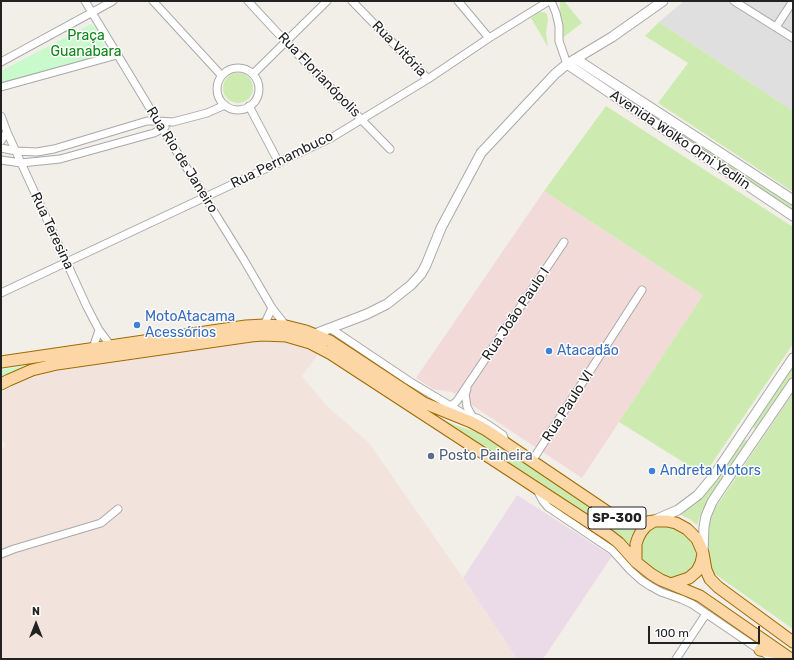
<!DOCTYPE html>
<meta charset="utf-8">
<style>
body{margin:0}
#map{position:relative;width:794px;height:660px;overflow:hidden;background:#f2efe9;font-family:Rubik,sans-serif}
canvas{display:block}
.frame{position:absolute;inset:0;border:2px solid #222;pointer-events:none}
.north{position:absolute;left:16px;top:604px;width:40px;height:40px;-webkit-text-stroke:3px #fff;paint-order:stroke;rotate:0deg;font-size:11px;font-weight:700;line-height:16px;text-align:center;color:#222}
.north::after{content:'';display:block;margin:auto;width:14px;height:18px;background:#222;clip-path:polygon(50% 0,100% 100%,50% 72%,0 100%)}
.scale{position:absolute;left:648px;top:626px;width:112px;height:18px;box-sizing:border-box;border:2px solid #222;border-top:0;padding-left:5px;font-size:12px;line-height:14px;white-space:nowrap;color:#222;-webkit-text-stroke:3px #fff;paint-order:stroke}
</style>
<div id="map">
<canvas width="794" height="660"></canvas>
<div class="frame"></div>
<div class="north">N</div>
<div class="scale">100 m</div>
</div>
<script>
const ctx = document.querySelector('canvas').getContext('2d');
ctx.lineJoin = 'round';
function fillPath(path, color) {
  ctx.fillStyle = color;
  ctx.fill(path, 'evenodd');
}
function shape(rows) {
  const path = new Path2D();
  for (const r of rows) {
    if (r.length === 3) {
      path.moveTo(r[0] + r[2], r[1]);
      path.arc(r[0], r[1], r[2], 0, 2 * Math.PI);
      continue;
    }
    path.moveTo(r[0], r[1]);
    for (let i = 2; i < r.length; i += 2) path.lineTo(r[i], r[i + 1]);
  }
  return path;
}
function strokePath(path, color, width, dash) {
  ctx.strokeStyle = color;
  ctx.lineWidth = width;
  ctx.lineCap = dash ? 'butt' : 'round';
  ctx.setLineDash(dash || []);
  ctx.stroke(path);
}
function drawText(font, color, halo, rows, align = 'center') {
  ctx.font = font + ' Rubik,sans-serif';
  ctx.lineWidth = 3;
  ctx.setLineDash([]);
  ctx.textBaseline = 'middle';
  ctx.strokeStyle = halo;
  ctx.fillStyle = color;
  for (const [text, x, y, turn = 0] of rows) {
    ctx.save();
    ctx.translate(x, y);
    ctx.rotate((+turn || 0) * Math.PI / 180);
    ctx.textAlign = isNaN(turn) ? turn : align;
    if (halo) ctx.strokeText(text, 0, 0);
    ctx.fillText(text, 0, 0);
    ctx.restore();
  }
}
fillPath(shape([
 [684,1,793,1,793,111,659,22]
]), '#e0dfdf');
fillPath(shape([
 [544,191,703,295,582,478,452,392,433,389,416,378]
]), '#f2dad9');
fillPath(shape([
 [517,495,612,556,543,659,517,659,463,578]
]), '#ebdbe8');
fillPath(shape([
 [266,341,294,344,306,347,319,353,302,376,326,405,369,443,463,578,517,659,1,659,1,450,6,445,1,438,1,393,19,382,41,374,54,371,255,342]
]), '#f3e3dd');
fillPath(shape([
 [560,1,564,1,582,23,561,39],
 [541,12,544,12,547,14,548,19,546,33,548,47,531,18,536,14],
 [659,22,793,111,793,192,658,103,688,63,645,36],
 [578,64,793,203,793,210,576,68,576,66],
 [238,88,15],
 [606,106,793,227,793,344,704,475,619,422,703,295,544,191],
 [793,366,793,377,757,429,755,429,754,428,753,425],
 [793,393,793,629,715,574,710,564,708,551,707,535,708,524,714,510],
 [437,417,455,425,476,432,486,438,615,523,623,526,636,528,632,534,629,545,620,538],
 [742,440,745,440,747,441,747,443,702,510,697,525,691,520,681,515,698,502],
 [660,526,673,528,684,533,694,543,697,560,692,570,681,578,671,578,661,575,645,564,640,552,641,539,649,530]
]), '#cdebb0');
fillPath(shape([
 [91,24,95,27,105,47,94,57,1,84,1,71],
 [34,364,1,383,1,370]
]), '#c8facc');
const minor = shape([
 [85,1,160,125,244,260,272,308,286,326],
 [153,1,221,75],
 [248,1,286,42,390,149],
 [352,1,428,79],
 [458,1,489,38],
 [551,1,556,13,559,26,559,41,567,64],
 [734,1,793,38],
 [776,27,793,1],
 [1,62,113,1],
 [238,89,21],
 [253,74,327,1],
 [1,87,117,55],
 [249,106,279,163],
 [1,116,7,132,87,307,99,330,111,346],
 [1,141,7,132],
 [1,148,16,151,37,152,54,149,147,121,158,121,173,122,207,113,225,105],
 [1,160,21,163,60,159,154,133,165,127],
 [1,293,331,138,428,79,489,38,549,1],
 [264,325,272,308],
 [330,328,409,381,464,414],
 [93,348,99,330],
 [467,389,465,395,466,400,467,407,472,416],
 [443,412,451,406,457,401,467,386,564,242],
 [461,413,477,418,487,424,503,435,506,443],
 [532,461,642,290],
 [537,490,543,501,548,507,612,550,630,570,641,580,650,586,661,592,681,599,692,604,773,659],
 [1,554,14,549,101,523,118,509],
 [676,659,706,614]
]);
const tertiary = shape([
 [576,59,793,200],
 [567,64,793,216],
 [315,334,367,314,387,304,411,285,421,274,426,265,441,228,481,153,555,74,567,64,612,37,663,1],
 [655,520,678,510,698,495,713,477,793,358],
 [703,552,704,527,706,516,712,502,724,484,793,383]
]);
const primary = shape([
 [1,362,246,326,264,325,286,326,306,331,330,341,424,403,471,422,486,430,612,515,628,521,640,523,654,521,667,521,676,523,687,529,697,539,703,553,706,570,710,579,718,587,793,642],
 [1,384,9,380,32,370,57,364,251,336,263,335,286,336,310,343,331,354,610,536,619,543,636,562,651,574,661,580,700,596,791,659],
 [636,562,636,544,638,538,641,532,646,526,654,521],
 [671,584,689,578,697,571,701,563,703,554],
 [760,650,779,653]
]);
strokePath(minor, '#a9a9a9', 9);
strokePath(tertiary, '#a9a9a9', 11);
strokePath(primary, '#a06b00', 13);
strokePath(minor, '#fff', 7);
strokePath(tertiary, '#fff', 9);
strokePath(primary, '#fcd6a4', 11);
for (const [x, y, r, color] of [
 [137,325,4,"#3f7fe0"],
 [549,351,4,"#3f7fe0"],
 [431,456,4,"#5c6f8a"],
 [652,471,4,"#3f7fe0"]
]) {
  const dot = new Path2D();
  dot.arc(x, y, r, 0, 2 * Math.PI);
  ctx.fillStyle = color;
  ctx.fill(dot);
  strokePath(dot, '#fff', 1.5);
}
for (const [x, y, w] of [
 [617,518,58]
]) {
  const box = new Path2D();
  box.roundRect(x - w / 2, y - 11, w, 22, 3);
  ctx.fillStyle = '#fff';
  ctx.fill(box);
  strokePath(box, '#222', 1);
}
drawText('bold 13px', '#222', null, [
 ["SP-300",617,518]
]);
drawText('14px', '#0c8416', '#fff', [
 ["Praça",86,36],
 ["Guanabara",86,52]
]);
drawText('14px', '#222', '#fff', [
 ["Rua Vitória",399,49,46],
 ["Rua Florianópolis",319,75,46],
 ["Avenida Wolko Orni Yedlin",680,140,34],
 ["Rua Rio de Janeiro",182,160,58],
 ["Rua Pernambuco",282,160,-26],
 ["Rua Teresina",52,231,65],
 ["Rua João Paulo I",516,314,-56],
 ["Rua Paulo VI",568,406,-57]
]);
drawText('14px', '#366cbe', '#fff', [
 ["MotoAtacama",145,317],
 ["Acessórios",145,333],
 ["Atacadão",557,351],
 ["Andreta Motors",660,471]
], 'left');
drawText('14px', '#4e5e75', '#fff', [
 ["Posto Paineira",439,456]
], 'left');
</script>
